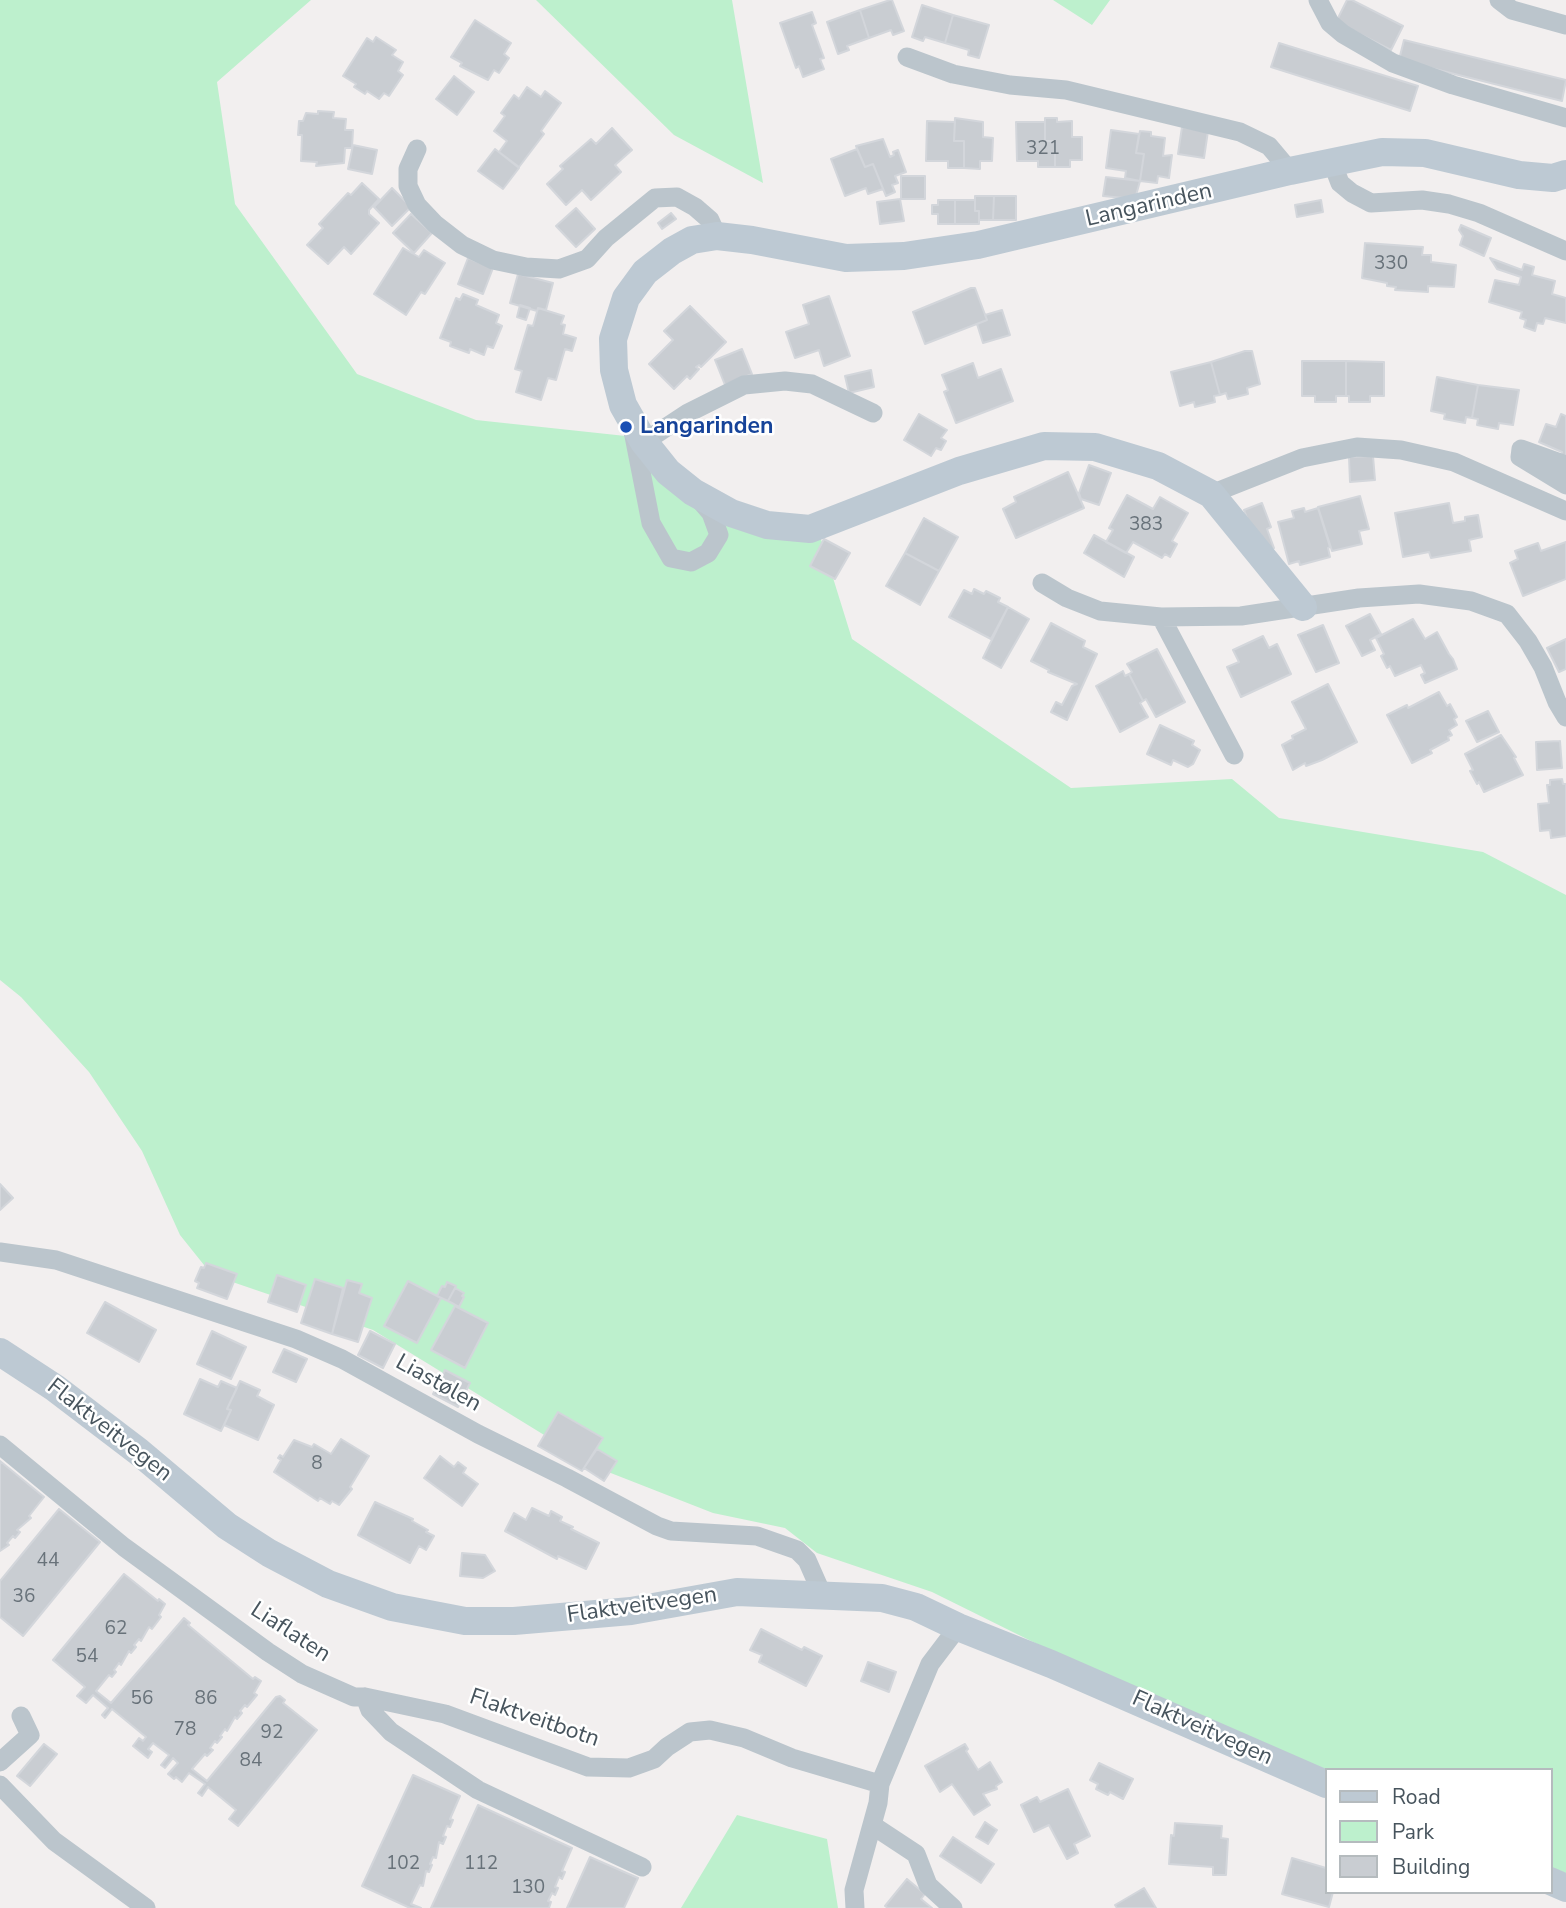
<!DOCTYPE html>
<meta charset="utf-8">
<style>
body{margin:0}
#map{position:relative;width:1566px;height:1908px;overflow:hidden;background:#f2efef;font-family:"Nunito Sans",sans-serif}
canvas{display:block}
.legend{position:absolute;left:1325px;top:1768px;width:228px;height:126px;box-sizing:border-box;background:#fff;border:2px solid #b5bbbe;margin:0;padding:9px 12px;list-style:none;font-size:21px;color:#47545d}
.legend li{display:flex;align-items:center;gap:14px;height:35px}
.legend b{width:35px;border:2px solid #b5bbbe}
</style>
<div id="map">
<canvas width="1566" height="1908"></canvas>
<ul class="legend">
<li><b style="height:9px;background:#bdc9d3"></b>Road</li>
<li><b style="height:19px;background:#bdf0cd"></b>Park</li>
<li><b style="height:19px;background:#c9cdd2"></b>Building</li>
</ul>
</div>
<script>
const ctx = document.querySelector('canvas').getContext('2d');
ctx.lineJoin = 'round';
function fillPath(path, color) {
  ctx.fillStyle = color;
  ctx.fill(path, 'evenodd');
}
function shape(rows) {
  const path = new Path2D();
  for (const r of rows) {
    path.moveTo(r[0], r[1]);
    for (let i = 2; i < r.length; i += 2) path.lineTo(r[i], r[i + 1]);
  }
  return path;
}
function strokePath(path, color, width, dash) {
  ctx.strokeStyle = color;
  ctx.lineWidth = width;
  ctx.lineCap = dash ? 'butt' : 'round';
  ctx.setLineDash(dash || []);
  ctx.stroke(path);
}
function drawText(font, color, halo, rows, align = 'center') {
  ctx.font = font + ' "Nunito Sans",sans-serif';
  ctx.lineWidth = 5;
  ctx.setLineDash([]);
  ctx.textBaseline = 'middle';
  ctx.strokeStyle = halo;
  ctx.fillStyle = color;
  for (const [text, x, y, turn = 0] of rows) {
    ctx.save();
    ctx.translate(x, y);
    ctx.rotate((+turn || 0) * Math.PI / 180);
    ctx.textAlign = isNaN(turn) ? turn : align;
    if (halo) ctx.strokeText(text, 0, 0);
    ctx.fillText(text, 0, 0);
    ctx.restore();
  }
}
fillPath(shape([
 [0,0,311,0,217,82,235,204,357,374,476,420,635,437,737,522,820,536,852,639,1071,788,1232,779,1279,818,1483,852,1566,895,1566,1896,1550,1892,1550,1770,1326,1770,1326,1787,932,1592,817,1553,785,1528,713,1513,598,1468,373,1330,212,1275,180,1235,142,1151,89,1072,21,997,0,980],
 [536,0,732,0,763,183,674,135],
 [1053,0,1110,0,1092,25],
 [737,1815,827,1839,838,1908,681,1908]
]), '#bdf0cd');
const building = shape([
 [890,0,892,0,904,31,893,35,891,30,869,38,860,10,890,0],
 [1347,0,1352,0,1403,26,1391,50,1336,22,1347,0],
 [922,5,953,15,945,43,925,37,923,41,912,37,922,5],
 [860,10,869,38,847,46,849,50,838,54,827,22,860,10],
 [812,12,816,23,812,25,824,58,820,59,824,69,803,77,799,66,796,68,780,23,812,12],
 [953,15,989,25,979,58,968,55,969,50,945,43,953,15],
 [475,20,511,43,504,54,509,58,499,73,494,70,488,80,460,66,462,63,451,57,475,20],
 [376,37,396,50,392,55,403,62,398,71,403,75,389,96,384,93,379,99,367,91,365,94,354,87,356,84,343,76,367,38,373,42,376,37],
 [1404,40,1566,80,1562,101,1399,60,1404,40],
 [1279,43,1418,86,1410,111,1271,67,1279,43],
 [454,76,474,92,457,115,436,99,454,76],
 [527,87,541,97,545,91,561,103,541,131,544,134,519,167,499,152,507,141,494,131,505,116,501,113,514,95,519,99,527,87],
 [318,111,334,112,333,118,346,119,345,130,353,130,352,148,345,148,344,163,316,166,317,162,301,161,302,135,298,135,299,121,303,121,306,113,318,114,318,111],
 [955,118,983,122,983,137,993,138,992,161,980,161,980,169,964,168,964,141,954,141,955,118],
 [1045,118,1057,118,1057,122,1072,121,1072,137,1082,137,1082,160,1070,160,1070,167,1055,167,1055,141,1045,141,1045,118],
 [927,121,955,122,954,141,964,141,964,168,948,168,948,161,926,161,927,121],
 [1016,122,1045,122,1045,141,1055,141,1055,167,1038,167,1038,161,1017,161,1016,122],
 [1182,127,1208,131,1204,158,1178,154,1182,127],
 [612,128,632,150,615,165,621,172,591,200,582,190,566,205,547,184,563,169,560,166,591,139,596,144,612,128],
 [1111,130,1139,134,1136,153,1144,154,1140,181,1125,178,1126,171,1106,168,1111,130],
 [1140,131,1151,132,1151,136,1165,138,1163,156,1172,155,1169,178,1158,176,1157,183,1140,181,1144,154,1136,153,1140,131],
 [883,139,890,157,894,155,893,152,898,150,906,172,895,176,898,183,892,185,895,192,886,196,873,164,865,167,856,146,883,139],
 [353,145,377,150,372,174,348,169,353,145],
 [495,149,519,168,503,189,478,171,495,149],
 [857,149,865,167,873,164,883,189,868,194,866,188,845,196,831,159,857,149],
 [901,176,925,176,925,199,901,199,901,176],
 [1106,177,1140,181,1135,199,1103,196,1106,177],
 [362,183,379,199,369,210,369,214,379,223,351,254,344,247,328,264,307,245,323,228,319,224,348,193,351,195,362,183],
 [392,188,411,207,392,226,374,207,392,188],
 [975,196,994,196,993,220,979,220,979,211,975,211,975,196],
 [994,196,1016,196,1016,220,993,220,994,196],
 [900,199,904,221,880,224,877,202,900,199],
 [938,200,955,200,955,224,938,224,938,214,932,214,932,205,938,205,938,200],
 [955,200,975,200,975,211,979,211,979,224,955,224,955,200],
 [1321,200,1323,212,1297,217,1295,205,1321,200],
 [576,208,595,229,576,247,556,226,576,208],
 [671,213,676,219,662,229,658,223,671,213],
 [411,214,432,233,414,253,393,233,411,214],
 [1461,225,1491,238,1484,256,1460,245,1463,236,1459,230,1461,225],
 [1365,243,1423,247,1422,255,1431,255,1431,262,1456,265,1454,287,1428,286,1428,292,1395,290,1396,287,1387,286,1387,283,1362,278,1365,243],
 [403,248,419,257,424,250,445,263,425,294,421,292,406,315,374,294,403,248],
 [468,258,493,268,483,294,458,284,468,258],
 [1490,258,1522,270,1524,264,1534,267,1532,275,1555,281,1552,294,1566,298,1566,323,1545,318,1543,324,1537,323,1535,331,1524,327,1526,320,1520,318,1522,312,1489,302,1495,280,1519,285,1521,277,1497,269,1490,258],
 [518,274,553,283,546,310,538,308,537,311,510,303,518,274],
 [971,288,975,288,987,320,925,344,913,312,971,288],
 [463,294,478,300,476,305,499,315,496,323,502,326,493,348,487,346,484,355,470,349,469,353,450,346,451,342,440,338,456,298,460,300,463,294],
 [829,296,850,356,824,366,819,350,795,358,786,332,809,324,803,305,829,296],
 [520,305,530,308,526,320,517,317,520,305],
 [690,306,726,342,701,367,699,365,696,367,699,369,690,379,687,376,674,389,649,364,673,340,664,331,690,306],
 [538,308,564,316,561,324,565,325,563,334,576,338,572,351,565,349,556,380,548,378,541,400,516,392,522,371,515,369,528,325,533,326,538,308],
 [1002,310,1010,335,983,343,977,324,987,320,985,315,1002,310],
 [742,349,752,374,725,385,715,360,742,349],
 [1245,351,1252,351,1260,384,1247,388,1248,394,1228,399,1226,393,1220,395,1211,362,1245,351],
 [1302,361,1346,361,1346,396,1336,396,1336,402,1315,402,1315,396,1302,396,1302,361],
 [1346,361,1384,362,1384,396,1370,396,1370,402,1349,402,1349,396,1346,396,1346,361],
 [1211,362,1220,395,1214,396,1215,402,1195,407,1194,402,1180,406,1171,372,1211,362],
 [973,363,978,378,1001,369,1013,401,956,423,944,392,948,390,942,375,973,363],
 [871,370,874,387,849,393,845,376,871,370],
 [1437,377,1478,385,1472,418,1466,417,1465,423,1444,419,1445,414,1431,411,1437,377],
 [1478,385,1519,390,1513,425,1499,423,1498,429,1477,425,1478,419,1472,418,1478,385],
 [919,414,947,430,941,438,946,441,941,450,936,448,931,456,904,440,919,414],
 [1561,414,1566,416,1566,460,1560,457,1562,452,1539,442,1546,424,1556,427,1561,414],
 [1373,456,1375,480,1350,482,1349,457,1373,456],
 [1089,465,1111,473,1099,505,1081,499,1079,493,1089,465],
 [1068,472,1084,508,1016,538,1003,509,1016,502,1014,497,1068,472],
 [1127,495,1153,509,1160,497,1188,513,1172,541,1177,544,1170,557,1165,554,1162,558,1133,542,1126,553,1106,542,1113,530,1109,528,1127,495],
 [1360,496,1369,529,1359,531,1362,544,1332,551,1318,507,1360,496],
 [1262,503,1271,527,1267,529,1274,548,1272,549,1253,534,1244,510,1262,503],
 [1449,503,1453,523,1465,521,1465,517,1478,515,1482,537,1469,540,1471,551,1431,558,1429,552,1403,557,1395,513,1449,503],
 [1304,508,1305,512,1318,508,1330,547,1328,548,1330,557,1300,565,1299,561,1289,564,1278,522,1294,518,1292,511,1304,508],
 [924,518,958,537,939,571,905,553,924,518],
 [1094,535,1134,557,1124,577,1084,553,1094,535],
 [824,539,850,553,835,579,810,566,824,539],
 [1566,542,1566,579,1523,596,1510,563,1518,559,1515,551,1538,543,1541,551,1566,542],
 [905,553,939,571,920,605,886,586,905,553],
 [974,589,984,594,986,591,1000,598,998,602,1008,607,991,639,949,617,964,590,972,594,974,589],
 [1008,607,1029,619,1001,668,983,658,1008,607],
 [1370,614,1381,634,1370,640,1375,650,1362,656,1346,626,1370,614],
 [1413,619,1425,639,1437,632,1449,654,1453,659,1457,669,1425,683,1421,675,1425,673,1421,665,1395,676,1390,666,1387,668,1381,656,1384,654,1376,638,1413,619],
 [1051,623,1085,641,1083,647,1097,654,1067,720,1051,712,1056,702,1062,705,1072,686,1077,684,1048,672,1049,670,1031,661,1051,623],
 [1323,625,1339,663,1316,672,1298,635,1323,625],
 [1263,636,1269,648,1277,644,1291,674,1241,697,1227,667,1239,662,1233,650,1263,636],
 [1566,639,1566,669,1559,672,1547,648,1566,639],
 [1157,649,1185,702,1156,717,1146,699,1143,701,1129,674,1132,672,1127,664,1157,649],
 [1123,671,1125,676,1129,674,1143,701,1140,703,1148,717,1120,732,1096,686,1123,671],
 [1328,684,1357,742,1322,760,1306,766,1305,763,1293,770,1282,745,1293,739,1292,736,1306,729,1292,702,1328,684],
 [1439,692,1447,706,1450,704,1457,717,1454,719,1457,725,1449,730,1452,735,1448,737,1449,740,1430,750,1432,753,1412,763,1387,715,1407,705,1408,708,1439,692],
 [1488,711,1499,732,1477,742,1466,721,1488,711],
 [1160,725,1194,741,1192,745,1200,750,1193,764,1188,767,1173,760,1171,765,1147,754,1160,725],
 [1501,735,1516,757,1514,758,1523,775,1484,792,1479,782,1477,784,1470,771,1473,770,1465,754,1501,735],
 [1560,741,1562,768,1537,770,1536,742,1560,741],
 [1562,779,1563,784,1566,784,1566,836,1551,838,1550,830,1540,831,1538,804,1549,803,1547,785,1550,785,1550,780,1562,779],
 [0,1184,13,1198,0,1210,0,1184],
 [206,1263,237,1274,227,1299,197,1288,199,1283,195,1281,201,1267,204,1268,206,1263],
 [277,1275,306,1285,297,1312,268,1302,277,1275],
 [315,1279,343,1288,332,1334,301,1323,315,1279],
 [347,1280,362,1284,359,1293,372,1298,358,1342,332,1334,347,1280],
 [408,1281,441,1298,417,1343,384,1326,408,1281],
 [447,1282,456,1286,448,1301,437,1296,442,1286,445,1287,447,1282],
 [455,1288,464,1293,462,1296,464,1297,459,1307,448,1301,455,1288],
 [105,1302,156,1330,139,1362,87,1333,105,1302],
 [455,1306,488,1323,465,1368,431,1350,455,1306],
 [212,1331,246,1347,231,1379,197,1364,212,1331],
 [370,1331,395,1344,383,1368,358,1355,370,1331],
 [284,1349,307,1359,296,1382,273,1372,284,1349],
 [445,1370,470,1383,458,1407,433,1394,445,1370],
 [200,1379,218,1387,221,1381,237,1388,227,1409,231,1410,221,1431,184,1414,200,1379],
 [240,1381,260,1390,257,1396,274,1405,258,1440,224,1425,231,1410,227,1409,240,1381],
 [558,1412,603,1438,582,1471,538,1446,558,1412],
 [341,1439,369,1456,350,1487,352,1489,339,1505,332,1501,330,1504,320,1498,318,1501,274,1472,281,1460,278,1458,280,1455,283,1457,294,1440,312,1447,314,1444,331,1454,341,1439],
 [597,1449,617,1461,604,1481,584,1468,597,1449],
 [440,1456,454,1467,458,1462,466,1468,463,1473,478,1484,462,1506,424,1478,440,1456],
 [0,1461,44,1497,29,1516,31,1518,17,1530,20,1532,15,1538,13,1536,7,1543,9,1545,0,1551,0,1461],
 [375,1502,413,1519,412,1521,428,1530,426,1532,434,1536,426,1550,419,1546,410,1563,358,1535,375,1502],
 [532,1508,549,1516,551,1511,562,1517,560,1521,573,1527,571,1529,599,1543,586,1569,558,1556,557,1559,505,1531,514,1513,526,1520,532,1508],
 [59,1509,100,1542,23,1636,0,1617,0,1581,59,1509],
 [462,1553,485,1555,495,1571,483,1578,460,1576,462,1553],
 [124,1574,158,1601,159,1599,165,1604,159,1615,161,1617,152,1629,149,1627,141,1641,139,1639,134,1645,136,1647,131,1653,129,1651,121,1665,119,1663,114,1670,116,1672,112,1677,109,1675,96,1691,111,1703,184,1618,190,1623,188,1625,253,1679,255,1677,261,1681,254,1693,257,1695,247,1707,245,1705,240,1711,242,1713,237,1719,235,1717,227,1731,225,1729,220,1736,222,1737,217,1743,215,1741,210,1748,213,1750,207,1756,205,1754,192,1769,207,1781,276,1697,280,1696,285,1700,283,1703,317,1730,238,1826,229,1819,236,1810,208,1787,202,1796,198,1793,205,1784,189,1773,182,1782,176,1777,174,1779,168,1774,178,1763,173,1758,165,1768,161,1765,169,1755,153,1743,148,1749,152,1752,148,1758,133,1746,139,1738,143,1741,146,1737,112,1709,105,1718,102,1715,108,1708,93,1695,86,1703,77,1696,85,1687,53,1660,124,1574],
 [761,1629,802,1650,804,1647,822,1656,806,1686,759,1662,762,1655,750,1650,761,1629],
 [868,1662,896,1672,889,1692,861,1681,868,1662],
 [44,1744,57,1754,30,1786,17,1776,44,1744],
 [965,1744,968,1749,966,1751,978,1770,990,1762,1002,1782,996,1786,997,1789,983,1794,990,1805,974,1815,952,1784,940,1792,925,1766,965,1744],
 [1099,1763,1133,1779,1123,1799,1110,1792,1108,1795,1096,1789,1098,1784,1090,1780,1099,1763],
 [413,1775,460,1796,450,1819,453,1820,450,1827,447,1826,443,1836,446,1837,443,1844,439,1842,436,1858,433,1857,430,1864,432,1865,429,1872,426,1871,423,1886,420,1885,411,1904,421,1908,410,1908,362,1886,413,1775],
 [1068,1789,1090,1836,1074,1844,1078,1853,1067,1859,1049,1825,1034,1832,1021,1805,1037,1797,1040,1802,1068,1789],
 [478,1805,572,1848,562,1871,565,1872,562,1879,559,1877,555,1887,558,1888,555,1895,552,1893,548,1901,551,1902,549,1908,431,1908,478,1805],
 [985,1822,997,1830,988,1844,976,1837,985,1822],
 [1175,1823,1222,1826,1221,1838,1228,1839,1226,1875,1213,1875,1213,1867,1169,1864,1171,1835,1174,1836,1175,1823],
 [953,1837,994,1864,981,1883,940,1856,953,1837],
 [590,1857,638,1878,624,1908,567,1908,590,1857],
 [1292,1858,1326,1868,1326,1892,1333,1892,1329,1907,1282,1894,1292,1858],
 [907,1879,925,1894,921,1899,932,1908,888,1908,885,1906,907,1879],
 [1144,1888,1156,1908,1117,1908,1115,1905,1144,1888]
]);
fillPath(building, '#c9cdd2');
strokePath(building, '#d3d6db', 2);
strokePath(shape([
 [1318,0,1330,23,1343,34,1393,63,1453,85,1566,118],
 [1499,0,1512,10,1566,25],
 [907,57,953,74,1010,85,1066,90,1240,132,1269,146,1290,171],
 [417,149,408,169,408,186,417,205,435,224,462,245,493,260,526,267,559,269,587,259,606,238,655,198,677,197,695,207,710,220,717,236],
 [1332,162,1340,183,1352,193,1371,203,1422,200,1449,204,1479,213,1566,251],
 [633,431,651,523,671,558,691,562,708,553,719,535,711,513,699,499],
 [644,442,688,413,744,385,785,381,812,384,873,413],
 [1566,465,1521,449,1520,457,1566,485],
 [1211,494,1302,458,1357,447,1401,450,1454,462,1566,511],
 [1042,583,1067,598,1100,611,1161,617,1241,616,1359,598,1419,594,1471,601,1507,614,1528,641,1543,667,1557,702,1566,717],
 [1161,617,1234,755],
 [0,1252,56,1260,296,1339,342,1359,478,1434,567,1478,657,1526,671,1531,757,1536,797,1550,807,1560,822,1594],
 [0,1445,124,1547,268,1652,302,1674,354,1697,365,1697,445,1714,588,1767,629,1768,654,1759,667,1747,690,1732,710,1730,744,1738,792,1758,880,1784],
 [365,1697,370,1710,391,1732,478,1790,642,1867],
 [0,1762,30,1735,21,1716],
 [0,1785,54,1841,146,1908],
 [872,1825,916,1854,928,1885,953,1908],
 [855,1908,854,1890,878,1803,880,1784,930,1664,958,1627]
]), '#bbc5cc', 19);
strokePath(shape([
 [1303,607,1211,494,1158,466,1095,447,1044,446,959,471,810,529,767,525,731,513,693,492,668,472,644,442,623,405,614,370,613,339,626,298,645,272,672,251,692,240,717,236,752,240,846,258,904,256,978,245,1290,171,1382,152,1425,153,1519,175,1553,178,1566,174],
 [0,1352,55,1388,139,1452,227,1526,269,1553,328,1584,392,1607,465,1621,514,1621,631,1611,737,1592,882,1598,916,1607,958,1627,1051,1664,1326,1784],
 [1550,1881,1566,1888]
]), '#bdc9d3', 28);
for (const [x, y, r, color] of [
 [626,427,7,"#1a4fb4"]
]) {
  const dot = new Path2D();
  dot.arc(x, y, r, 0, 2 * Math.PI);
  ctx.fillStyle = color;
  ctx.fill(dot);
  strokePath(dot, '#fff', 2.5);
}
drawText('19px', '#68727a', null, [
 ["321",1043,149],
 ["330",1391,264],
 ["383",1146,525],
 ["8",317,1464],
 ["44",48,1561],
 ["36",24,1597],
 ["62",116,1629],
 ["54",87,1657],
 ["56",142,1699],
 ["86",206,1699],
 ["78",185,1730],
 ["92",272,1733],
 ["84",251,1761],
 ["102",403,1864],
 ["112",481,1864],
 ["130",528,1888]
]);
drawText('23px', '#47545d', '#fff', [
 ["Langarinden",1149,206,-13],
 ["Liastølen",438,1384,29],
 ["Flaktveitvegen",109,1431,38],
 ["Flaktveitvegen",642,1606,-8],
 ["Liaflaten",290,1633,33],
 ["Flaktveitbotn",534,1719,19],
 ["Flaktveitvegen",1202,1729,24]
]);
drawText('bold 23px', '#164399', '#fff', [
 ["Langarinden",640,427]
], 'left');
</script>
